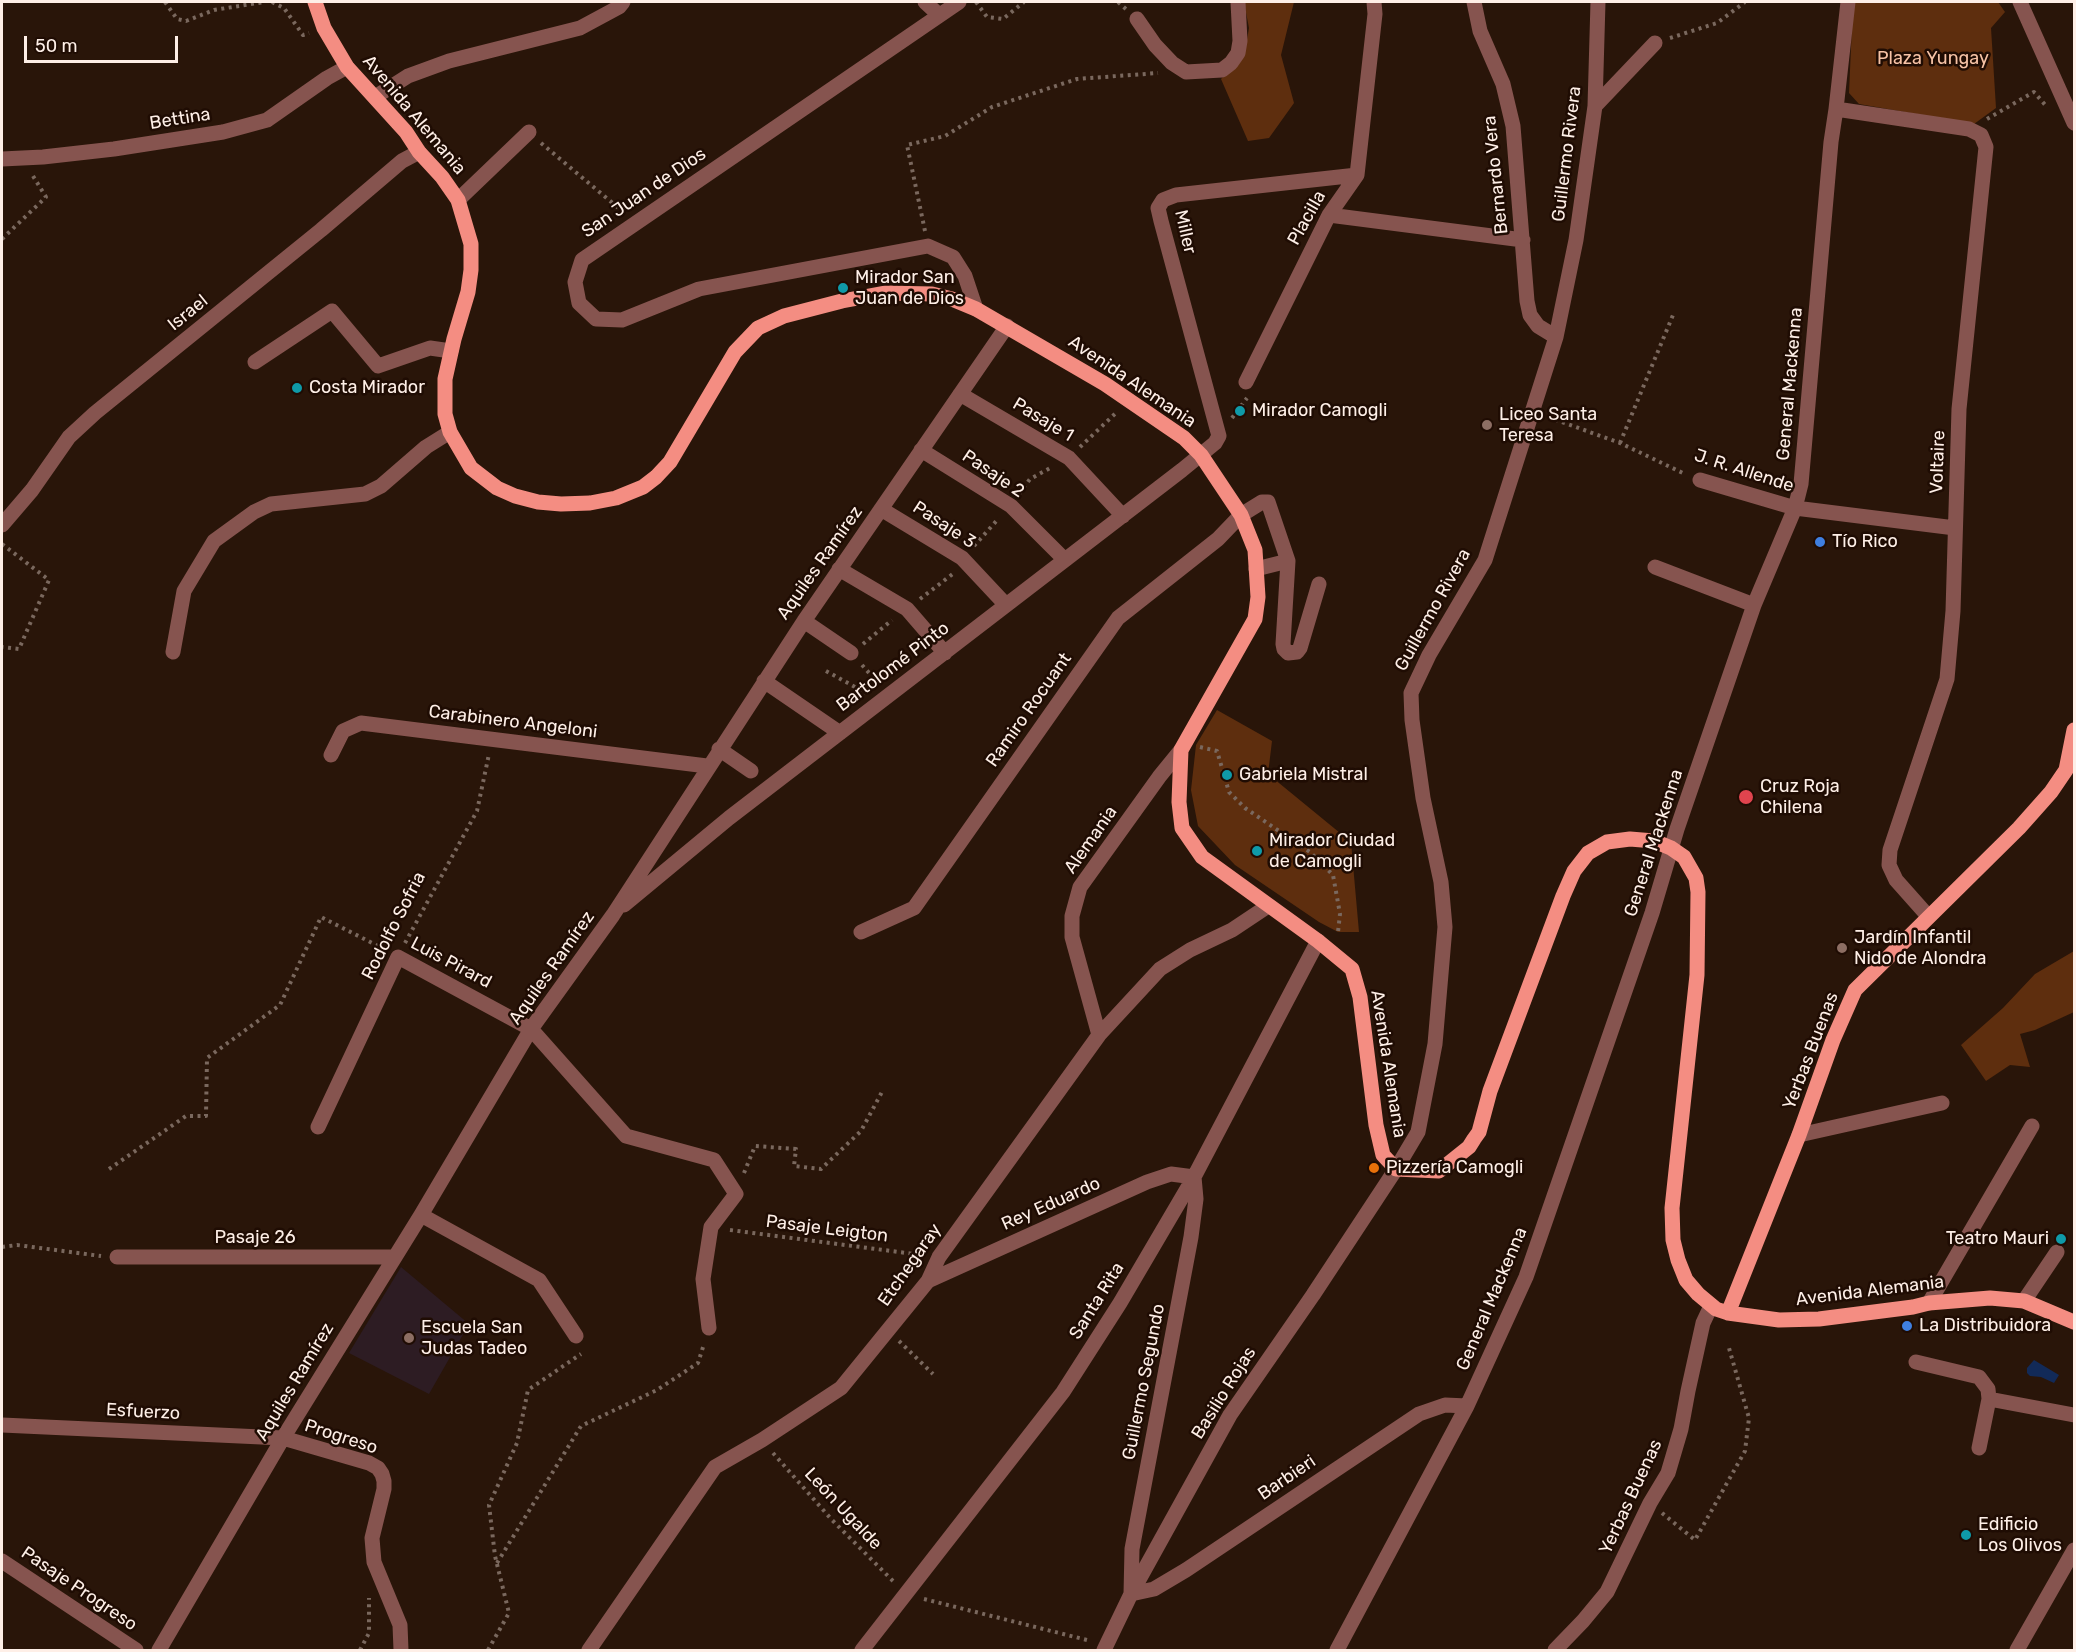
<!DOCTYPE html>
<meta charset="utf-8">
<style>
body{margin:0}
#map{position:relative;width:2076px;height:1652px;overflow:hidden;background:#291509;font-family:Rubik,sans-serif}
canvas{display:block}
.frame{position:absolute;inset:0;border:3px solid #feefe7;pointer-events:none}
.scale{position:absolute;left:24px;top:36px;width:154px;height:27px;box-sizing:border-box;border:3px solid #feefe7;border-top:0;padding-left:8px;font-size:18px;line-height:21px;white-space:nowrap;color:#feefe7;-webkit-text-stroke:4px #1f0c03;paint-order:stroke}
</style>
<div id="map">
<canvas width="2076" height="1652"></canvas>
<div class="frame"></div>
<div class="scale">50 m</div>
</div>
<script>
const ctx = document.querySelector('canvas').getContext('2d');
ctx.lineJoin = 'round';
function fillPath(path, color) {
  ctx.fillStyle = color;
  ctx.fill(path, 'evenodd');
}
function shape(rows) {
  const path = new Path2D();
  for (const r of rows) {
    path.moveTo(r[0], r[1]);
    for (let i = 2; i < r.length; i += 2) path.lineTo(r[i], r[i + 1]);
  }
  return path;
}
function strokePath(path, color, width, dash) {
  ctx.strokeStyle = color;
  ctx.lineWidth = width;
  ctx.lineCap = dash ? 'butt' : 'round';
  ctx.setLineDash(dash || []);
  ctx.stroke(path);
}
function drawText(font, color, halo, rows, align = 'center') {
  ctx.font = font + ' Rubik,sans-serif';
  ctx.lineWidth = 5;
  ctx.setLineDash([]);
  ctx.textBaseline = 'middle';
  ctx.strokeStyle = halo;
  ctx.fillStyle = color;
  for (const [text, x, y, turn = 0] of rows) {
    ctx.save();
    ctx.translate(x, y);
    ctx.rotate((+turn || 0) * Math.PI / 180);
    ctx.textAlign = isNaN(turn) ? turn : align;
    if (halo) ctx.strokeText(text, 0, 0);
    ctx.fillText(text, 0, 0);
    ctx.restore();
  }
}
fillPath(shape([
 [401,1267,469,1324,429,1394,349,1353]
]), '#2d1c23');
fillPath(shape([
 [1244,2,1294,2,1281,55,1294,103,1269,138,1248,141,1221,79,1244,56,1249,28],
 [1853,2,1998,2,2005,12,1991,28,1996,108,1974,124,1859,104,1849,93],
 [1217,710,1272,741,1268,774,1351,842,1359,932,1338,932,1319,922,1235,865,1198,826,1191,790,1196,745],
 [2074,951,2074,1012,2035,1030,2020,1034,2030,1067,2010,1065,1986,1081,1961,1045,2003,1008,2035,974]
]), '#5e2e0e');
fillPath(shape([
 [2034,1360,2059,1375,2054,1383,2041,1377,2030,1376,2027,1373,2027,1368]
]), '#122a58');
strokePath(shape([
 [165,2,177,19,186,21,214,10,264,2],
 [272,2,284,8,303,35,309,33],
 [976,2,987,17,1003,19,1024,2],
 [1118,2,1126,9],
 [1670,38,1717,23,1745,2],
 [1987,119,2034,92,2047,107],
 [541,143,622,211],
 [925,231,907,145,945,136,992,107,1077,79,1158,73],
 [2,239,46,197,33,176,35,176],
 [1548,417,1620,443,1685,474],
 [1232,418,1247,398],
 [1620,443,1673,315],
 [1080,447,1118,411],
 [1019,494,1030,479,1052,467],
 [2,544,49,580,19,649,2,647],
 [974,546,999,518],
 [920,599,954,573],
 [863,644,892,620],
 [862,665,879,684],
 [826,671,855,687,863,696],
 [1200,747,1217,751,1229,792,1245,808,1310,852,1333,875,1340,914,1338,932],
 [405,943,477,811,489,754],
 [109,1169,186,1116,206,1116,207,1058,280,1005,321,917,384,949],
 [744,1173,755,1146,796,1149,794,1166,821,1169,861,1131,883,1090],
 [730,1230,922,1255],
 [2,1247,17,1245,101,1256],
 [899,1341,933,1374],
 [773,1453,832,1520,895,1583],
 [1662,1513,1695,1540,1745,1451,1749,1418,1729,1348],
 [497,1563,581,1426,657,1390,698,1363,704,1344],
 [924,1599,1091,1641],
 [360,1650,369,1633,369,1598],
 [488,1650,509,1613,495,1556,489,1505,517,1443,528,1390,581,1354]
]), '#7a685e', 4, [3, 4.5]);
strokePath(shape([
 [925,2,939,15],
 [959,2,582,260,575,282,579,303,596,319,622,320,699,289,928,246,953,257,965,276,976,309],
 [1474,2,1480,31,1503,84,1513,126,1527,301,1530,315,1538,326,1556,337],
 [2020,2,2074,123],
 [1137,19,1155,45,1172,63,1186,72,1222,70,1231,63,1238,53,1240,41,1238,2],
 [375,97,408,76,449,61,580,28,619,7,623,2],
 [1595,106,1655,43],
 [1836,109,1969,129,1981,135,1986,147,1959,409,1953,611,1947,679,1890,850,1889,865,1896,880,1928,916],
 [2,159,43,157,114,149,223,132,267,120,327,78,347,67],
 [458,200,529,132],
 [1329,215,1523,240],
 [255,362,332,311,378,366,430,348,451,351],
 [1246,382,1329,215,1357,175,1375,14,1374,2],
 [960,394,1069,458,1123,516],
 [921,450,1011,506,1065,560],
 [1700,480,1795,508,1955,528],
 [881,509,962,558,1006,605],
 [2,525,32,490,69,437,95,413,321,230,402,161,419,152],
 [1288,561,1283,644,1284,649,1288,653,1297,652,1300,648,1319,584],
 [1655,567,1754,605],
 [839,569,907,609,945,653],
 [804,621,851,653],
 [173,652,184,591,214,541,254,512,271,504,365,494,381,486,426,447,450,432],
 [764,681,840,733],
 [719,749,751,771],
 [331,755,343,731,361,723,707,766],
 [624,905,729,818,1182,470,1215,443,1219,436,1161,221,1158,208,1163,200,1176,195,1357,175],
 [861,932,914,908,1118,618,1218,539,1241,515,1262,502,1268,502,1288,561,1256,569],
 [1099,1035,1072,937,1072,916,1080,887,1159,777,1181,750],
 [318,1127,398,957,531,1029,626,1136,714,1160,736,1194,711,1227,703,1279,709,1328],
 [1799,1135,1942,1103],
 [421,1215,539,1280,576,1336],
 [117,1257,394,1257],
 [928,1281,1147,1182,1171,1174,1194,1177,1196,1199,1191,1237,1132,1549,1131,1594,1154,1589,1186,1570,1419,1414,1445,1405,1467,1406],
 [2024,1301,2057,1252],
 [1929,1303,2032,1126],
 [1916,1362,1979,1377,1988,1389,1989,1399],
 [2,1425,283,1438,369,1463,378,1468,382,1474,384,1481,384,1489,372,1538,374,1562,400,1625,401,1650],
 [1979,1448,1989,1399,2074,1415],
 [2,1561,136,1650],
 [159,1650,283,1438,421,1215,531,1029,613,915,804,621,1007,326],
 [589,1650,715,1467,762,1440,841,1388,928,1281,939,1257,1099,1035,1160,969,1190,950,1232,930,1268,906],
 [862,1650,1063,1392,1120,1303,1194,1177,1318,941],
 [1104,1650,1131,1594,1230,1415,1313,1295,1396,1169,1418,1132,1435,1044,1445,927,1441,882,1423,798,1412,720,1411,693,1429,655,1485,560,1556,337,1576,240,1595,106,1598,2],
 [1337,1650,1467,1406,1526,1277,1652,913,1677,829,1754,605,1795,508,1801,484,1831,142,1836,109,1848,2],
 [1555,1650,1583,1621,1607,1592,1650,1503,1668,1473,1681,1429,1688,1391,1703,1323,1711,1306],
 [2017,1650,2074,1550]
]), '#86544f', 15);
strokePath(shape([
 [315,2,324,28,347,67,406,132,419,152,442,177,458,200,471,244,471,270,468,292,454,339,445,379,445,414,450,432,471,468,497,488,515,496,538,502,561,504,590,503,616,498,643,487,656,477,670,462,735,352,758,328,784,316,842,301,885,293,932,294,952,299,976,309,1105,384,1184,438,1201,455,1241,515,1255,550,1258,597,1255,619,1181,750,1179,802,1182,828,1202,857,1318,941,1352,969,1360,997,1376,1125,1383,1155,1396,1169,1439,1171,1469,1147,1474,1139,1479,1132,1490,1091,1563,896,1574,871,1588,853,1607,842,1630,839,1654,841,1671,848,1684,857,1696,878,1698,892,1697,975,1672,1208,1673,1240,1678,1260,1686,1280,1698,1294,1716,1309,1728,1313,1779,1320,1819,1319,1913,1307,1929,1303,1990,1298,2024,1301,2074,1322],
 [1728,1313,1799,1135,1833,1040,1855,990,2019,828,2051,792,2066,770,2074,730]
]), '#f48d82', 15);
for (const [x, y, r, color] of [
 [843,288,6,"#0f9aa8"],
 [297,388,6,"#0f9aa8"],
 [1240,411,6,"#0f9aa8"],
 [1487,425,6,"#8d6e63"],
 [1820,542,6,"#3f7fe0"],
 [1227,775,6,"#0f9aa8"],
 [1746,797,8,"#e0444e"],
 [1257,851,6,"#0f9aa8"],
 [1842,948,6,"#8d6e63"],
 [1374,1168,6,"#e8710a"],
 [2061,1239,6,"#0f9aa8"],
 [1907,1326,6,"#3f7fe0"],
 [409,1338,6,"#8d6e63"],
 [1966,1535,6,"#0f9aa8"]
]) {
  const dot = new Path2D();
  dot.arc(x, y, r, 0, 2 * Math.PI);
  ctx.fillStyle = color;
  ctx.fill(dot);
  strokePath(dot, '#1f0c03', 2);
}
drawText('18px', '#f6c2a5', '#1f0c03', [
 ["Plaza Yungay",1933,59]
]);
drawText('18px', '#feefe7', '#1f0c03', [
 ["Avenida Alemania",414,115,50],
 ["Bettina",180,119,-9],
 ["Guillermo Rivera",1567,154,-83],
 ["Bernardo Vera",1496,175,-96],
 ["San Juan de Dios",644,193,-34],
 ["Placilla",1307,218,-61],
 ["Miller",1185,232,77],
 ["Israel",188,313,-39],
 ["Avenida Alemania",1132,382,34],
 ["General Mackenna",1790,384,-85],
 ["Pasaje 1",1043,420,31],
 ["Voltaire",1938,462,-88],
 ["J. R. Allende",1744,471,18],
 ["Pasaje 2",993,474,34],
 ["Pasaje 3",944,525,33],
 ["Aquiles Ramírez",820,563,-55],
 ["Guillermo Rivera",1433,610,-61],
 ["Bartolomé Pinto",893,667,-37],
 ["Ramiro Rocuant",1029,710,-55],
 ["Carabinero Angeloni",513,722,7],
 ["Alemania",1091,840,-55],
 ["General Mackenna",1654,843,-72],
 ["Rodolfo Sofria",394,926,-63],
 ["Luis Pirard",451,963,28],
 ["Aquiles Ramírez",552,968,-55],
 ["Yerbas Buenas",1811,1051,-69],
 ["Avenida Alemania",1388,1064,81],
 ["Rey Eduardo",1051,1204,-24],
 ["Pasaje Leigton",827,1229,7],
 ["Pasaje 26",255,1238],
 ["Etchegaray",910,1265,-55],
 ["Avenida Alemania",1870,1291,-7],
 ["General Mackenna",1492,1299,-67],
 ["Santa Rita",1097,1301,-58],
 ["Aquiles Ramírez",295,1382,-59],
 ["Guillermo Segundo",1144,1382,-79],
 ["Basilio Rojas",1224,1393,-58],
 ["Esfuerzo",143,1412,3],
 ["Progreso",341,1437,18],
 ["Barbieri",1287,1478,-34],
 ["Yerbas Buenas",1631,1497,-65],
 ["León Ugalde",843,1509,47],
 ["Pasaje Progreso",79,1589,34]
]);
drawText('18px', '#feefe7', '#1f0c03', [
 ["Mirador San",855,278],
 ["Juan de Dios",855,299],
 ["Costa Mirador",309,388],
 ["Mirador Camogli",1252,411],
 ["Liceo Santa",1499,415],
 ["Teresa",1499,436],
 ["Tío Rico",1832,542],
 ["Gabriela Mistral",1239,775],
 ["Cruz Roja",1760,787],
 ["Chilena",1760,808],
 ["Mirador Ciudad",1269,841],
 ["de Camogli",1269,862],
 ["Jardín Infantil",1854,938],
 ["Nido de Alondra",1854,959],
 ["Pizzería Camogli",1386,1168],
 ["Teatro Mauri",2049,1239,"right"],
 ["La Distribuidora",1919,1326],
 ["Escuela San",421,1328],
 ["Judas Tadeo",421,1349],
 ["Edificio",1978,1525],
 ["Los Olivos",1978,1546]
], 'left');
</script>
